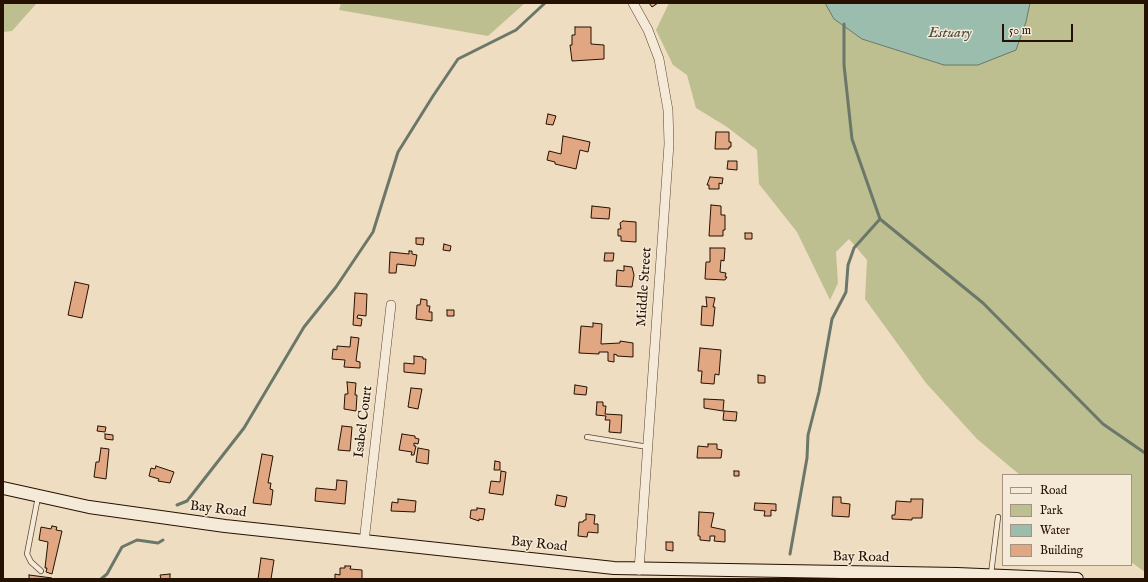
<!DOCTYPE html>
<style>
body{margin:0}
#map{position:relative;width:1148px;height:582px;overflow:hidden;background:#efddc1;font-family:"IM FELL English",serif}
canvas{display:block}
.frame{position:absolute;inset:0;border:4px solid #251102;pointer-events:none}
.legend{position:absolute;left:1002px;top:474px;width:130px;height:92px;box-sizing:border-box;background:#f5e9d7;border:1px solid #a29382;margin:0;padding:5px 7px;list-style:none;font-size:12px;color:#251102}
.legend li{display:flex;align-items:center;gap:8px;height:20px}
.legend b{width:20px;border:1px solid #a29382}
.scale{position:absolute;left:1002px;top:24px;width:71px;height:18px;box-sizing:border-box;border:2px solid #251102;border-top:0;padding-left:5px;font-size:12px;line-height:14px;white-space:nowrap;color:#251102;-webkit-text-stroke:3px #f5e9d7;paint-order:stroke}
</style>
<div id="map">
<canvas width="1148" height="582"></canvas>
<div class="frame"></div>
<ul class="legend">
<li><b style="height:5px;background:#f5e9d7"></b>Road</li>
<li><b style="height:11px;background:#bebf90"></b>Park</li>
<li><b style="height:11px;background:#9abdae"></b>Water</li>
<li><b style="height:11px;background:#e1a682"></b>Building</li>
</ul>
<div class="scale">50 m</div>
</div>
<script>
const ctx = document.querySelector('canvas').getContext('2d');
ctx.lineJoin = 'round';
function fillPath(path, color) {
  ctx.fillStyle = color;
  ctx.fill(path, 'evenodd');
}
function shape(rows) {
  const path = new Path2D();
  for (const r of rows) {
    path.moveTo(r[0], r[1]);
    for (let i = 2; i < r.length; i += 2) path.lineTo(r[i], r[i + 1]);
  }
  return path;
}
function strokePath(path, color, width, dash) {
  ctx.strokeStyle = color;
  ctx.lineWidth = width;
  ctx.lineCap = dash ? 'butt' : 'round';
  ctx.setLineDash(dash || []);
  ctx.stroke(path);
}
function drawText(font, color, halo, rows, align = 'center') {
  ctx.font = font + ' "IM FELL English",serif';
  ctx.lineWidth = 3;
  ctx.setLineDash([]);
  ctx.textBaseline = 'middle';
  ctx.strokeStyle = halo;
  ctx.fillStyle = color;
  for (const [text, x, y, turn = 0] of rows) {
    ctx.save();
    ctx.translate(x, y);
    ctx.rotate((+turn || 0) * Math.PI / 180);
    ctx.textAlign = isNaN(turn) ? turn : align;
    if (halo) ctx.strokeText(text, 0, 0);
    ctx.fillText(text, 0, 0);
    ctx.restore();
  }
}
fillPath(shape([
 [3,3,37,3,12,31,3,32],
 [341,3,525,3,488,36,339,10],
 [669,3,825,3,834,19,865,40,889,47,1026,22,1030,3,1145,3,1145,572,1131,562,1131,475,1020,475,977,439,926,383,865,299,867,260,849,239,836,252,838,283,830,300,797,232,759,184,757,150,727,127,696,108,687,75,673,65,656,30]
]), '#bebf90');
const water = shape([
 [825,3,1030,3,1026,22,1016,50,978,65,944,65,862,39,834,19,825,3]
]);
fillPath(water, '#9abdae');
strokePath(water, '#6b7869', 1);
strokePath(shape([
 [844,24,844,65,852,139,880,219,983,303,1103,424,1145,453],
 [177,505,187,501,244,428,304,327,336,287,373,232,398,152,433,96,458,59,516,30,545,3],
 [790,554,807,458,808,435,819,392,832,319,846,292,848,265,854,248,880,219],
 [101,579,107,574,122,547,137,540,158,543,163,540]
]), '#6b7869', 3);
const building = shape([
 [649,3,658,3,652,7,649,3],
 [575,27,591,27,591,44,604,45,604,59,572,61,570,45,572,45,572,35,575,35,575,27],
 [548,114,556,116,553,125,546,124,548,114],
 [716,132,729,132,729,142,731,142,731,147,729,147,729,149,715,149,716,132],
 [563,136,590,142,588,152,580,150,576,169,555,164,555,162,547,160,549,151,561,154,563,136],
 [728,161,737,161,737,170,727,169,728,161],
 [710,177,723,178,722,184,719,183,719,189,709,189,709,185,707,185,710,177],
 [711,205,721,206,721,215,725,215,725,230,723,230,723,236,709,236,711,205],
 [592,206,610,208,609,219,591,218,592,206],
 [623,221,636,222,636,242,621,241,621,236,618,236,618,229,621,229,620,223,623,221],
 [745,233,752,233,752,239,745,239,745,233],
 [416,238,424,238,423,245,416,244,416,238],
 [444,244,451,246,450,251,443,250,444,244],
 [710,248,725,248,724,261,721,260,720,272,726,273,725,277,727,277,725,280,705,279,706,262,710,262,710,248],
 [409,251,412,251,412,254,417,255,415,266,397,264,396,273,389,273,390,252,409,254,409,251],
 [605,253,614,253,613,261,604,261,605,253],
 [624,266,632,267,634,275,632,287,616,286,617,270,624,271,624,266],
 [75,282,89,285,82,318,68,315,75,282],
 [355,293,367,294,366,316,358,315,357,318,362,319,361,326,353,325,355,293],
 [706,297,715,298,713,307,715,307,713,326,701,325,702,306,707,307,706,297],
 [421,299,427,300,427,306,430,306,429,312,432,312,432,321,416,319,417,305,420,305,421,299],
 [447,310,454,310,454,316,447,316,447,310],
 [593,323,602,324,601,344,620,343,620,341,633,343,633,357,617,356,617,355,614,354,614,362,608,361,608,352,599,352,599,354,579,353,581,326,593,327,593,323],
 [351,337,359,338,356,361,360,362,360,368,344,367,345,360,332,359,333,349,337,350,337,346,350,347,351,337],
 [700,348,721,350,719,375,715,374,714,384,701,383,702,371,698,371,700,348],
 [414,356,423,357,423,359,426,359,425,374,404,372,404,363,414,364,414,356],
 [758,375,765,376,765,383,758,383,758,375],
 [347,382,356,383,355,395,357,395,356,411,344,409,345,394,348,394,347,382],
 [575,385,587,387,586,395,574,394,575,385],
 [411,388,422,389,418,409,408,407,411,388],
 [704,399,724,400,723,411,704,408,704,399],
 [597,402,603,402,603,406,606,406,605,414,622,415,621,433,609,432,610,420,605,420,606,416,596,415,597,402],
 [724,411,737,412,736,421,723,420,724,411],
 [98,426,106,427,105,432,97,431,98,426],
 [342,426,352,427,350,451,338,450,342,426],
 [105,434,113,435,113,440,105,439,105,434],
 [402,434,415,436,415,438,419,439,418,444,414,443,414,446,416,446,414,455,411,455,412,452,399,450,402,434],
 [708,444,717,444,717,449,722,450,721,458,697,458,698,446,708,447,708,444],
 [101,448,109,449,106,479,94,477,96,462,99,462,101,448],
 [418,448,429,450,428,464,416,462,418,448],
 [262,454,273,456,268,483,271,483,270,489,273,490,271,505,253,503,262,454],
 [495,461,500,462,500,470,494,470,495,461],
 [156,466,174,472,170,483,158,481,159,479,149,476,151,468,155,469,156,466],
 [501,471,506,472,503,495,489,493,491,481,500,482,501,471],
 [734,471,739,471,739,476,734,476,734,471],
 [337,480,347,481,345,504,315,501,316,488,336,490,337,480],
 [557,495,567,497,565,507,555,505,557,495],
 [833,497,841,497,841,503,850,504,849,517,832,516,833,497],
 [398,499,416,501,415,512,391,511,392,502,398,503,398,499],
 [911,499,923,499,922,518,912,518,912,520,892,519,892,515,895,515,896,501,911,502,911,499],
 [755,503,776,504,776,511,771,510,771,516,764,516,765,511,754,510,755,503],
 [477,508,485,509,483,520,479,519,479,521,470,518,471,510,477,510,477,508],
 [699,512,714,513,711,527,725,530,725,542,714,541,715,536,710,536,710,541,700,540,700,536,698,536,699,512],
 [586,514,595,515,594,524,598,524,598,533,588,532,587,537,578,536,579,522,583,522,584,520,586,520,586,514],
 [52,526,57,527,56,530,62,531,52,574,46,572,47,568,45,568,48,542,39,540,41,527,51,529,52,526],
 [666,542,673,542,673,551,666,550,666,542],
 [261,558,274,560,271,579,258,579,261,558],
 [345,566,351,566,350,569,362,570,362,579,335,579,335,574,340,575,340,568,345,568,345,566],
 [170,574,170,579,161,579,160,575,170,574],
 [29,575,52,578,52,579,29,579,29,575]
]);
fillPath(building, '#e1a682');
strokePath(building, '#251102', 1);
const lane = shape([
 [587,437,648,447],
 [38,497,27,554,31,562,41,571],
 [991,574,998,517]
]);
const street = shape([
 [633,3,648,30,659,59,668,110,669,144,639,570],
 [364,542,391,305]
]);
const secondary = shape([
 [3,488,89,507,225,526,614,568,957,574,1077,579]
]);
strokePath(lane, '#584432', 6);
strokePath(street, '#584432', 10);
strokePath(secondary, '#251102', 14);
strokePath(lane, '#f5e9d7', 4.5);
strokePath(street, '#f5e9d7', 9);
strokePath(secondary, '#f5e9d7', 12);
drawText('14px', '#251102', '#f5e9d7', [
 ["Middle Street",645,287,-86],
 ["Isabel Court",364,422,-83],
 ["Bay Road",218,510,7],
 ["Bay Road",539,545,6],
 ["Bay Road",861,558,1]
]);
drawText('italic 15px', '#4e4d3e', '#f5e9d7', [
 ["Estuary",950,34]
]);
</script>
